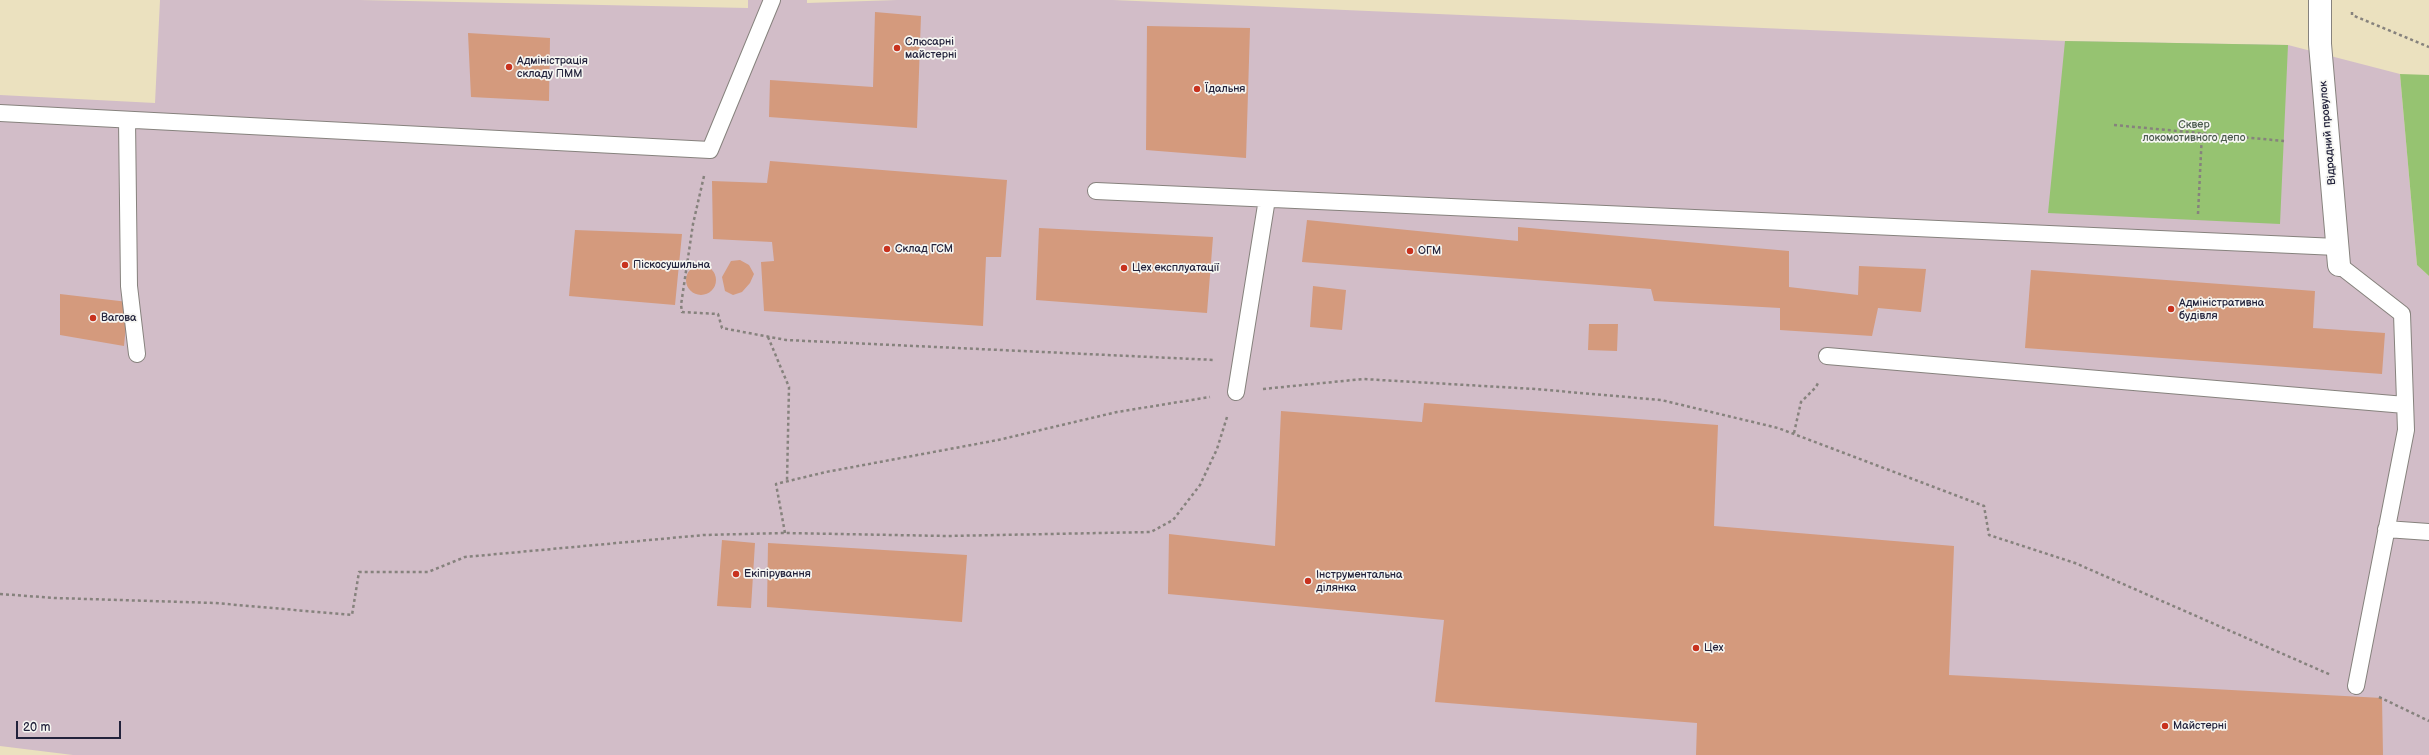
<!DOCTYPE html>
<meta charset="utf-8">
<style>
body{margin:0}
#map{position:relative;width:2429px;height:755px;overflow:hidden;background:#ebe1bf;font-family:"Balsamiq Sans",sans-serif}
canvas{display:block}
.scale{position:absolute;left:16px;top:721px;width:105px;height:18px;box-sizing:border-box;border:2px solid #22223b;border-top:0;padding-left:5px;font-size:12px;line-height:14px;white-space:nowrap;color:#22223b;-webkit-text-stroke:3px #f6f6f2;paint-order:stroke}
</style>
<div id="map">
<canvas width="2429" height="755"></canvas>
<div class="scale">20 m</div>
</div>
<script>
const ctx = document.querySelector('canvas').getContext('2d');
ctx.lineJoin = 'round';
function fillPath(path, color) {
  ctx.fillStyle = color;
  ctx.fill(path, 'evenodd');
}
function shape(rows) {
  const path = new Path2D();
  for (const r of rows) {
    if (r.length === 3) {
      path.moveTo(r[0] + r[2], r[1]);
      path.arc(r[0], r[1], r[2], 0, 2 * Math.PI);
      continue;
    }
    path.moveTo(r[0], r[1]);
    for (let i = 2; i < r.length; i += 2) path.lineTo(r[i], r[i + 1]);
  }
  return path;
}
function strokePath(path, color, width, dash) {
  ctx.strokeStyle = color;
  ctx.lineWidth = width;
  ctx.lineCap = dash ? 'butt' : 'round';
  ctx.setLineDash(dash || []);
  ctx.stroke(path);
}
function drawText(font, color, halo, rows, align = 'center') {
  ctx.font = font + ' "Balsamiq Sans",sans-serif';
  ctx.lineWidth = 3.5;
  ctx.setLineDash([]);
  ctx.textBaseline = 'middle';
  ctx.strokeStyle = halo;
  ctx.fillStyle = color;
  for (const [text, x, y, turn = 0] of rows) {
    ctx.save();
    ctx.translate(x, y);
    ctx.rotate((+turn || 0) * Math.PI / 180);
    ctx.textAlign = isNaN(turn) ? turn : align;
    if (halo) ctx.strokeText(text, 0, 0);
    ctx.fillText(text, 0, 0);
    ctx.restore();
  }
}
fillPath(shape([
 [160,0,360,0,748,8,748,0,807,0,807,3,897,0,1113,0,2065,41,2288,45,2400,74,2417,265,2429,276,2429,755,73,755,0,746,0,95,155,103]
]), '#d2bdc8');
fillPath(shape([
 [2065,41,2288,45,2280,224,2048,213],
 [2400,74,2429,75,2429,276,2417,265]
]), '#96c371');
fillPath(shape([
 [875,12,921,16,917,128,769,117,770,80,873,87],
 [1147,26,1250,28,1246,158,1146,150],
 [468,33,550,38,549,101,471,97],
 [770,161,1007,180,1001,257,986,257,983,326,764,311,761,262,774,261,772,242,713,239,712,181,767,183],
 [1307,220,1518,241,1518,227,1789,251,1789,287,1858,295,1859,266,1926,269,1921,312,1878,308,1872,336,1780,330,1780,308,1654,301,1651,289,1302,262],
 [1039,228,1213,237,1207,313,1036,300],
 [575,230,682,234,675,305,569,296],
 [740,260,749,265,754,274,750,283,742,292,733,295,725,291,722,277,731,261],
 [701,280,15],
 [2031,270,2315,291,2313,328,2385,333,2382,374,2025,348],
 [1313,286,1346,290,1342,330,1310,327],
 [60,294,128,302,124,346,60,335],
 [1589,324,1618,324,1617,351,1588,350],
 [1424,403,1718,425,1714,526,1954,546,1949,675,2382,698,2383,755,1696,755,1697,723,1435,702,1444,620,1168,594,1169,534,1275,546,1281,411,1422,422],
 [722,540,755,543,751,608,717,606],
 [768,543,967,555,962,622,767,607]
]), '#d49a7d');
const lane = shape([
 [0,113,710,150,772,0],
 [127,120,129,286,137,354],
 [1096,191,2337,247],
 [2339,265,2402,314,2406,430,2356,686],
 [1827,356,2405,405],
 [1236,392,1267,199],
 [2386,529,2429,532]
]);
const street = shape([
 [2320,0,2320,44,2339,265]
]);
strokePath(lane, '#86827d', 18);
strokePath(street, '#86827d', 24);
strokePath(shape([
 [2352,12,2352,15,2429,47],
 [2114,125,2284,141],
 [704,176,693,224,681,305,682,312,718,314,722,328,786,340,1215,360],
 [2198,214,2202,133],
 [768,337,789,387,787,481],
 [1263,389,1363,379,1535,389,1661,400,1778,428,1984,506,1989,535,2075,563,2331,675],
 [1794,433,1801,402,1816,387,1819,381],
 [785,533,776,484,826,472,998,440,1117,412,1210,397],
 [0,594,55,598,215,603,352,615,359,572,428,572,465,557,704,535,785,533,947,536,1151,532,1173,520,1200,485,1217,449,1227,417],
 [2379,697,2429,721]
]), '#86827d', 2.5, [3, 3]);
strokePath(lane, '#fff', 16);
strokePath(street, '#fff', 22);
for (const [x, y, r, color] of [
 [897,48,4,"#c8321e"],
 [509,67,4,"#c8321e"],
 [1197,89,4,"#c8321e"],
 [887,249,4,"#c8321e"],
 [1410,251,4,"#c8321e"],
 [625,265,4,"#c8321e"],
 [1124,268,4,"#c8321e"],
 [2171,309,4,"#c8321e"],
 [93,318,4,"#c8321e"],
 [736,574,4,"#c8321e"],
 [1308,581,4,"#c8321e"],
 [1696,648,4,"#c8321e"],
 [2165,726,4,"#c8321e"]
]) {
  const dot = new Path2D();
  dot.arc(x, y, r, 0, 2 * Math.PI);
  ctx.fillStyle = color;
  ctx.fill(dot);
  strokePath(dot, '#f6f6f2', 1.5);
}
drawText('11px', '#22223b', '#f6f6f2', [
 ["Слюсарні",905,42],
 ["майстерні",905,55],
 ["Адміністрація",517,61],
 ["складу ПММ",517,74],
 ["Їдальня",1205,89],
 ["Склад ГСМ",895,249],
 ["ОГМ",1418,251],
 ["Піскосушильна",633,265],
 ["Цех експлуатації",1132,268],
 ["Адміністративна",2179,303],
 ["будівля",2179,316],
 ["Вагова",101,318],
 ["Екіпірування",744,574],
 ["Інструментальна",1316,575],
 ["ділянка",1316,588],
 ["Цех",1704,648],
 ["Майстерні",2173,726]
], 'left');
drawText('11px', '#4b5a4e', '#f6f6f2', [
 ["Сквер",2194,125],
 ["локомотивного депо",2194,138]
]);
drawText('11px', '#22223b', '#f6f6f2', [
 ["Відрадний провулок",2328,133,-95]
]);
</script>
